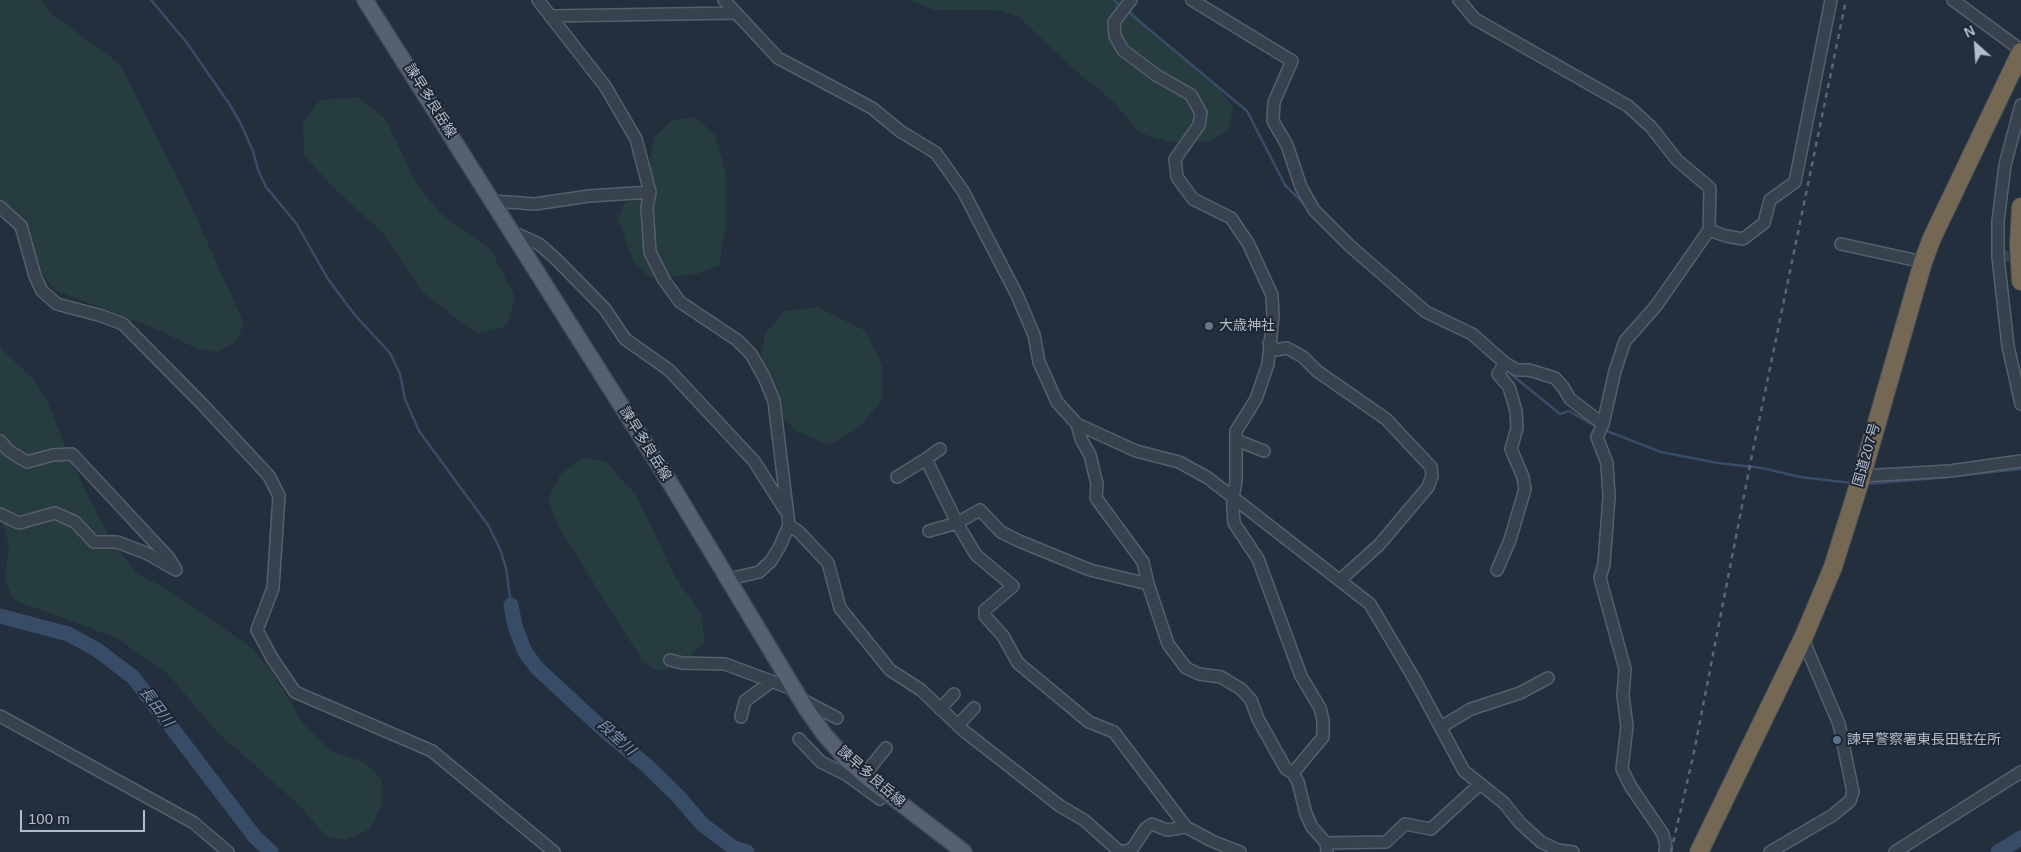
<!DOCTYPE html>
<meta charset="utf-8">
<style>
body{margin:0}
#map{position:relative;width:2021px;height:852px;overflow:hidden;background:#242f3e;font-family:Arial,sans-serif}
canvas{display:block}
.north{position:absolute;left:1951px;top:20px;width:50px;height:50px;-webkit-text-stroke:4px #1d2633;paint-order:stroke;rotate:334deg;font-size:14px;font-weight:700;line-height:20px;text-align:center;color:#b4bcc9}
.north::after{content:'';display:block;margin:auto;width:18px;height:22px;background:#b4bcc9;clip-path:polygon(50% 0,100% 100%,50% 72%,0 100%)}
.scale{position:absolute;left:20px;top:810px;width:125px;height:22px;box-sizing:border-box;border:2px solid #b4bcc9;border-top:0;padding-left:6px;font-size:15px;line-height:18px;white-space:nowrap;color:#b4bcc9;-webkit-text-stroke:4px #1d2633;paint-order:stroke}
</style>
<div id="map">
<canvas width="2021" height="852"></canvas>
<div class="north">N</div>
<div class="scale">100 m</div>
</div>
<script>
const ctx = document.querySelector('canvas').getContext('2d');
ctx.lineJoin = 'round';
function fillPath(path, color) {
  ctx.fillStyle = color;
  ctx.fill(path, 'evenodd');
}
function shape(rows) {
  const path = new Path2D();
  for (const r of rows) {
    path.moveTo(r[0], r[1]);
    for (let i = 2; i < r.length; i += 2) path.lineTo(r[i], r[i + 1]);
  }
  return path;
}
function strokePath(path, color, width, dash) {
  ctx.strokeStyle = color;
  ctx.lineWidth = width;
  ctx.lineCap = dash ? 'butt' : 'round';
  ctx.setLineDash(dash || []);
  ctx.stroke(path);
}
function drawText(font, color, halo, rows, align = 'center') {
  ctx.font = font + ' Arial,"Noto Sans JP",sans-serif';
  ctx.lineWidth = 4;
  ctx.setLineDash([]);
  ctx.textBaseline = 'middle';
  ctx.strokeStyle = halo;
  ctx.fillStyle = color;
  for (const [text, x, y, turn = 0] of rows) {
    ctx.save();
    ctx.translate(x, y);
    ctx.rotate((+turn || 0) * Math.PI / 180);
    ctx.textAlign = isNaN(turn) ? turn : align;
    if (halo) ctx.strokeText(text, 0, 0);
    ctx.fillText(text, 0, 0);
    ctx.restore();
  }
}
fillPath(shape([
 [0,0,41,0,53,15,120,64,186,195,244,324,235,343,216,352,198,349,152,327,54,290,25,249,0,207],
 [908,0,1123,0,1157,37,1213,80,1233,107,1229,131,1208,141,1169,142,1140,133,1113,101,1076,71,1019,17,998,10,935,10],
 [359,97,386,120,416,183,439,212,491,250,515,297,507,326,478,333,458,320,423,292,384,234,332,186,304,155,303,124,320,100],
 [695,117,715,135,725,170,726,224,719,266,696,274,650,278,633,260,618,219,623,206,641,183,650,159,655,136,672,120],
 [817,307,864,330,882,364,883,399,859,428,829,445,797,431,771,405,759,370,765,334,785,311],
 [0,345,3,351,33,378,48,403,72,464,107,532,135,573,165,588,252,648,272,672,302,722,330,751,364,762,381,779,382,805,370,829,346,840,327,837,296,802,216,731,169,675,117,638,14,600,5,581,9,545,0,513],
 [584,458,606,462,636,495,675,577,700,612,705,641,681,664,659,672,642,660,558,526,548,499,560,475]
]), '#263c3f');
strokePath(shape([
 [151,0,187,43,230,105,241,124,253,151,258,170,266,187,296,223,328,279,354,314,390,353,400,374,405,399,419,431,488,525,500,549,506,568,511,605],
 [1114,0,1122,8],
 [1127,11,1247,111,1285,185,1306,206],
 [1506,370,1560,414,1569,411,1597,427],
 [1604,430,1661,452,1718,463,1762,468,1800,477,1852,483],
 [1955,476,2021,469],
 [1865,484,1949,477]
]), '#394c67', 2.5);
strokePath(shape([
 [511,605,515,626,525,652,537,668,606,732,645,764,678,796,703,825,734,848,747,852],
 [0,616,68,634,96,649,133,677,255,837,271,852],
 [1998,852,2021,838]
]), '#394c67', 15);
strokePath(shape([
 [1998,257,2021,254]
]), '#3a4453', 11, [11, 5.5]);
const minor = shape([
 [538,0,605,86,636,139,650,192,647,207,650,252,664,280,680,302,737,340,751,354,764,377,774,401,789,525,799,532,828,563,840,608,890,670,921,690,964,731,1060,806,1084,820,1120,852],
 [724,0,778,58,872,108,900,131,936,153,963,191,1017,295,1034,335,1039,362,1057,402,1077,424,1136,451,1179,462,1208,478,1370,604,1415,680,1464,771,1504,803,1520,823,1541,842,1558,850,1573,852],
 [1131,0,1114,22,1115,36,1123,50,1156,75,1191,95,1201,113,1199,125,1175,159,1177,177,1193,199,1231,218,1248,243,1272,295,1273,316,1268,364,1256,399,1236,431,1236,481,1233,497,1233,510,1234,523,1258,559,1301,676,1320,708,1323,720,1323,737,1293,773],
 [1192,0,1292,61,1274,102,1273,121,1287,145,1301,187,1314,210,1350,246,1426,312,1472,334,1505,363,1517,370,1529,370,1555,378,1563,387,1570,399,1603,424],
 [1459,0,1475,19,1628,106,1651,127,1677,160,1710,188,1709,230,1656,306,1625,341,1615,371,1603,424,1597,437,1607,463,1609,497,1604,564,1600,578,1625,669,1623,696,1627,726,1622,769,1631,787,1663,834,1666,847,1665,852],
 [1953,0,2021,50],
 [550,16,736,13],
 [2021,105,2005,165,1998,221,1998,257,2008,346,2021,404],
 [493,201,535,204,589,196,650,192],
 [0,207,21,226,35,276,42,291,57,304,102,316,123,324,203,405,269,476,279,496,273,588,257,630,272,658,295,692,432,751,554,852],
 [1709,230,1726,236,1743,239,1764,223,1770,200,1795,182,1831,0],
 [513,232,539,244,556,259,605,309,625,339,669,370,754,461,785,510],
 [1841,244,1923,262],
 [1269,343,1276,350,1287,348,1303,357,1317,371,1386,419,1431,467,1432,476,1428,487,1379,545,1340,580],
 [1077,424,1081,439,1090,455,1097,484,1096,498,1143,562,1148,584,1168,644,1186,668,1199,674,1221,677,1241,689,1251,700,1258,719,1286,769,1293,773,1298,782,1306,814,1312,827,1326,843,1327,852],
 [1236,440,1264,451],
 [0,441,9,451,27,462,53,455,72,454,169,558,176,570,146,553,117,542,94,542,75,522,55,513,19,523,0,514],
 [1861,476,1950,471,2021,461],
 [897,477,926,459],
 [929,531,957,523,926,459,940,449],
 [1497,570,1510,540,1525,489,1523,477,1511,449,1517,428,1516,411,1509,387,1498,374,1505,363],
 [729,579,759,572,771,561,780,546,789,525],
 [1148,584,1090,570,1019,541,1001,532,980,510,957,523,976,555,1013,586,985,610,985,616,1003,636,1018,663,1089,722,1114,732,1186,827,1212,841,1240,852],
 [670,660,682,663,725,664,795,690],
 [799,698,837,718],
 [940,709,954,694],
 [0,716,194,823,228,852],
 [741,717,745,701,771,682],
 [958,725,974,708],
 [1441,727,1471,709,1520,693,1548,678],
 [799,739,821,762,847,775,880,799,887,793],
 [864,775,886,748],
 [1326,843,1386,842,1405,824,1431,829,1479,785],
 [1120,852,1132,849,1146,828,1152,824,1167,830,1186,827],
 [1770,852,1833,815,1850,801,1853,792,1839,724,1807,649,1804,636],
 [1895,852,2021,772]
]);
const major = shape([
 [365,0,672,486,805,707,824,734,846,759,870,780,964,852]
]);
const highway = shape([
 [2021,207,2019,244,2021,281],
 [1699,852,1804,636,1833,567,1861,478,1923,262,1932,238,2021,52]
]);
strokePath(minor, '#565f6c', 14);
strokePath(major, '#414a57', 18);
strokePath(highway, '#434c59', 20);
strokePath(minor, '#38414e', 11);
strokePath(major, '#56606e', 15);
strokePath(highway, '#746855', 18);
strokePath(shape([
 [1671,852,1693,757,1751,460,1846,0]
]), '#5a6575', 2.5, [5, 5]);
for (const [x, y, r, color] of [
 [1209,326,5,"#6b7280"],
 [1837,740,5,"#5c6f8a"]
]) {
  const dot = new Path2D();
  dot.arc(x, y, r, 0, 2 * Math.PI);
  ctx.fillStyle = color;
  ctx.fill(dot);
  strokePath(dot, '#1d2633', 2);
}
drawText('14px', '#b4bcc9', '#1d2633', [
 ["諫早多良岳線",430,101,58],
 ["諫早多良岳線",645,444,58],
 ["国道207号",1867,455,-74],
 ["諫早多良岳線",871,777,41]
]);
drawText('14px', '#b4bcc9', '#1d2633', [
 ["大歳神社",1219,326],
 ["諫早警察署東長田駐在所",1847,740]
], 'left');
drawText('italic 15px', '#7c92b1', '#1d2633', [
 ["長田川",156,707,53],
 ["段堂川",616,738,42]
]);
</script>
